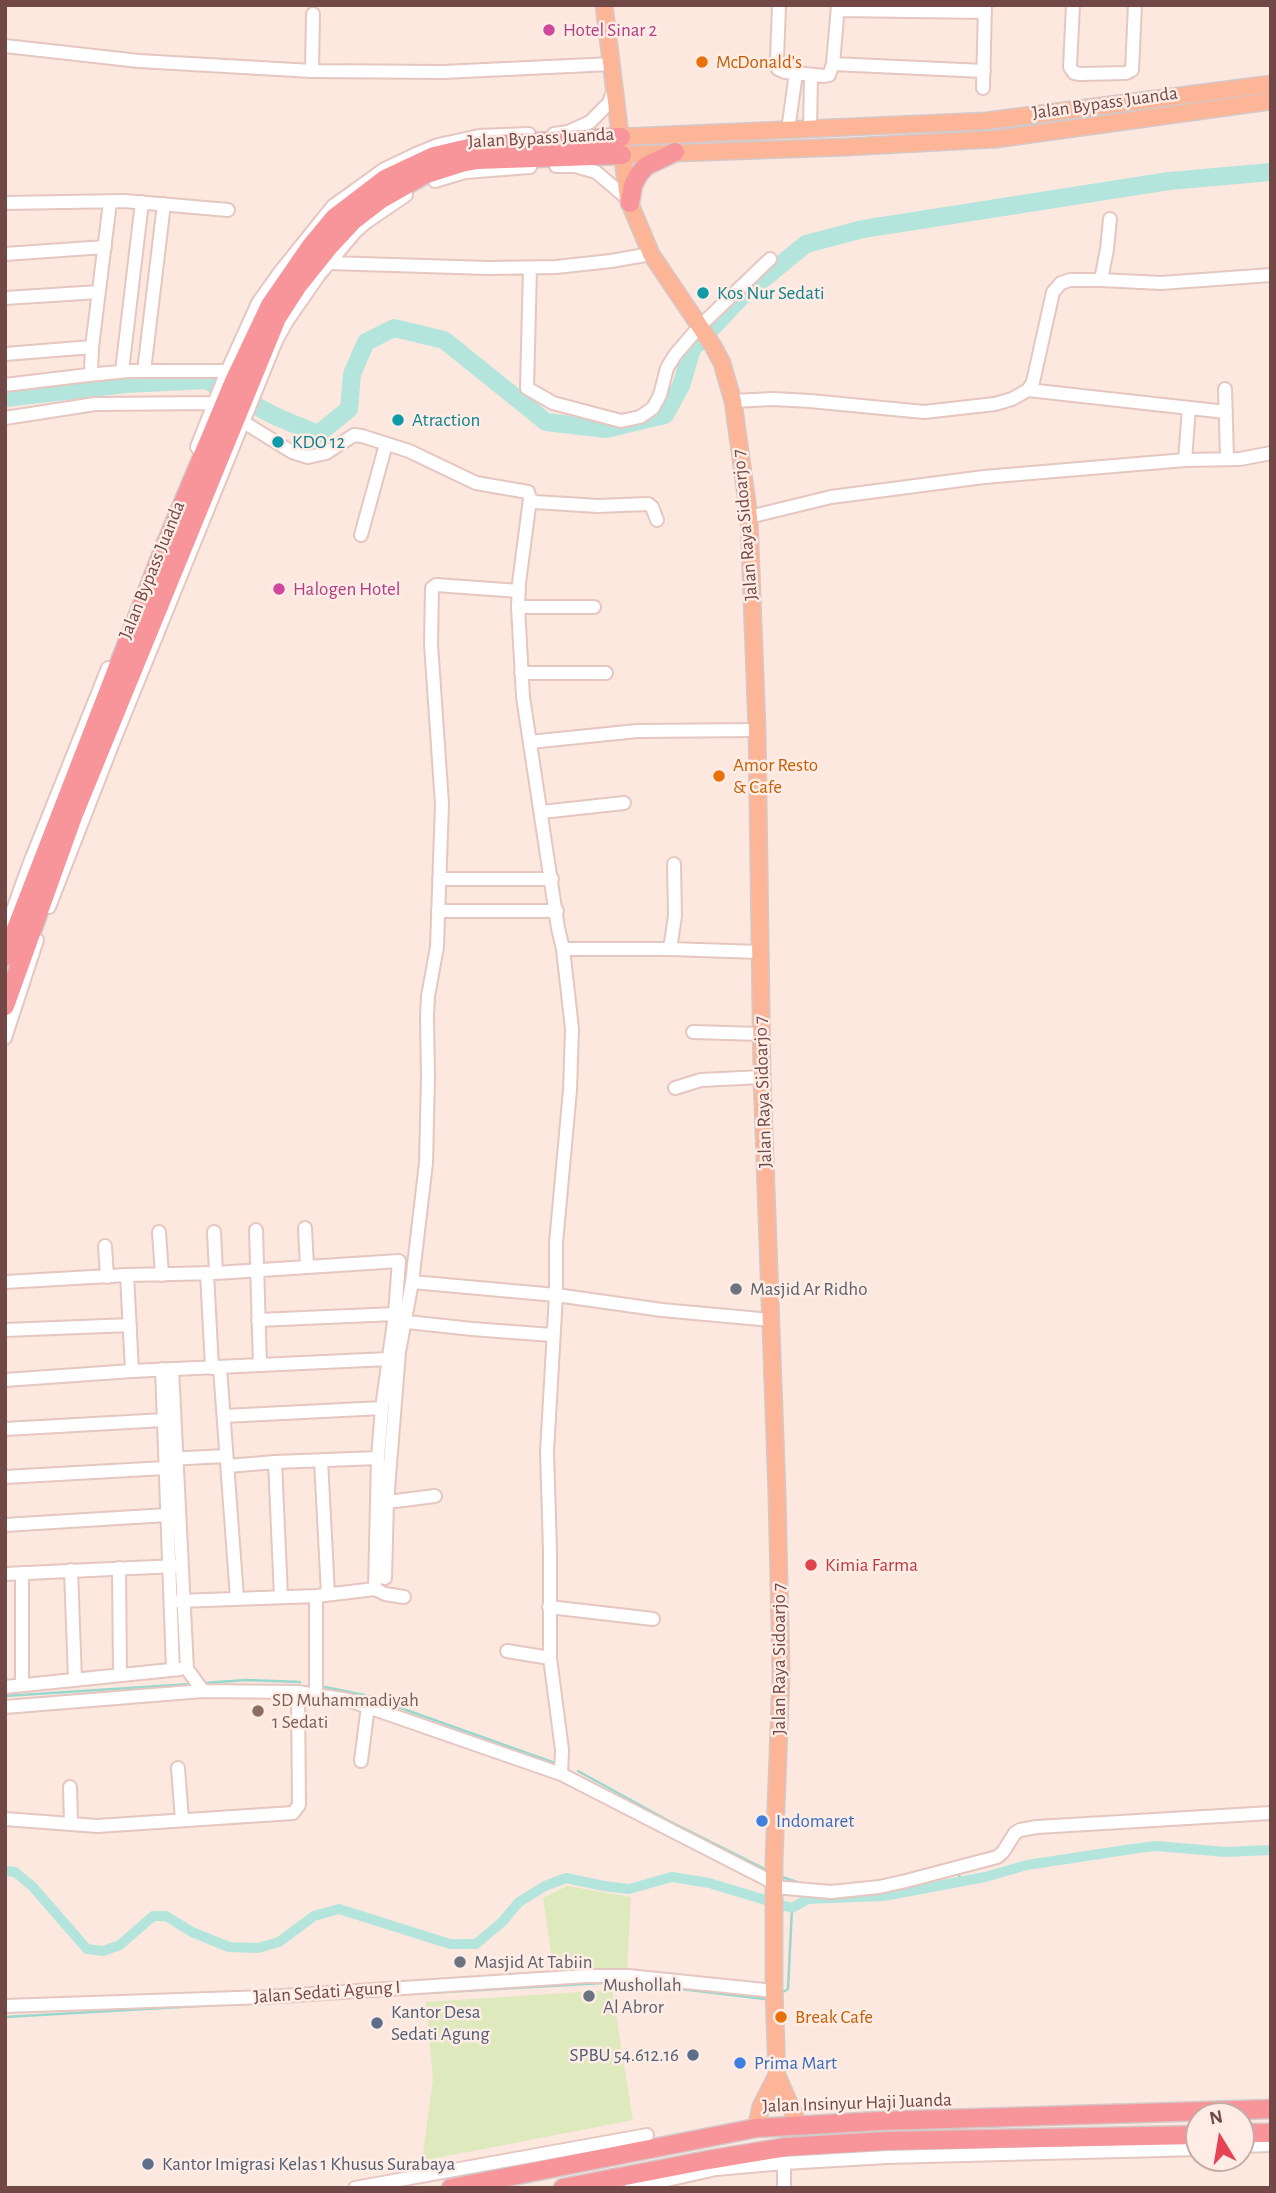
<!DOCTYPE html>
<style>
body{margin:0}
#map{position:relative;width:1276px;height:2193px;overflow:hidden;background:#fce8df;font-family:"Alegreya Sans",sans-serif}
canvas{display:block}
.frame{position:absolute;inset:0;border:7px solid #724847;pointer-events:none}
.north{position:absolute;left:1185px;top:2102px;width:70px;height:70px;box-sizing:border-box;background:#ffede5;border:2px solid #c7aba6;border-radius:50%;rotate:349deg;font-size:19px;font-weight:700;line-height:28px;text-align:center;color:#724847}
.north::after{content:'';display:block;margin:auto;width:24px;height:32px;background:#e84354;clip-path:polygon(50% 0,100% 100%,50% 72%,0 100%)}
</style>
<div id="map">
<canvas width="1276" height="2193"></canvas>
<div class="frame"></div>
<div class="north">N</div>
</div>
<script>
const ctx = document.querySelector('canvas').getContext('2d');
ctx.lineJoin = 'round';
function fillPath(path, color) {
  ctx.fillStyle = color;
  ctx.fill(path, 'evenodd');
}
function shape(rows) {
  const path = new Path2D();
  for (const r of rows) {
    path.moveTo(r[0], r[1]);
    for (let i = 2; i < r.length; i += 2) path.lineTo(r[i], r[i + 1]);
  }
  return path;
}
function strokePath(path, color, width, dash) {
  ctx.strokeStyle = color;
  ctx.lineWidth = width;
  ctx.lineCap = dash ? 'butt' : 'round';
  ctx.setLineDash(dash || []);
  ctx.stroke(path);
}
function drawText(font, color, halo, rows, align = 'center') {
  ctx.font = font + ' "Alegreya Sans",sans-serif';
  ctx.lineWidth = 5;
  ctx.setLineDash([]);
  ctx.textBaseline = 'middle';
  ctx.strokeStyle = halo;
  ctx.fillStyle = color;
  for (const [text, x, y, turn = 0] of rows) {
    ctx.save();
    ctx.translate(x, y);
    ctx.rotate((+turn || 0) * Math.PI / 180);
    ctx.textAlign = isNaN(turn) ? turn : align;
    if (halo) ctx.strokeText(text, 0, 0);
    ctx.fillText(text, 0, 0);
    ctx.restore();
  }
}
fillPath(shape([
 [567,1886,631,1897,627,1970,554,1972,543,1898],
 [612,1990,633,2120,422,2161,433,2079,426,2002]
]), '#dee9be');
strokePath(shape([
 [204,1683,246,1680,300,1682],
 [325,1687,364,1695,555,1763],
 [5,1696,191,1684],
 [578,1771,667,1820,767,1870],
 [958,1872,961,1881],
 [779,1876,803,1884],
 [783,1992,788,1989,792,1908],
 [5,2017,621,1982,765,1999]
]), '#9ad7cd', 2.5);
strokePath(shape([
 [5,1871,15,1872,33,1887,87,1949,103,1951,120,1945,153,1916,166,1916,192,1932,229,1947,258,1948,279,1942,314,1916,339,1909,450,1944,476,1944,502,1922,519,1902,545,1886,566,1878,604,1886,629,1889,672,1877,709,1883,792,1908,808,1899,884,1896,985,1877,1027,1865,1132,1849,1156,1846,1226,1852,1271,1850]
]), '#b4e5dc', 10);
strokePath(shape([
 [5,398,126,384,206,380,277,417,318,434,349,409,352,374,366,342,394,328,444,340,546,422,606,429,665,415,681,386,692,349,741,297,806,244,863,229,1169,181,1271,172]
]), '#b4e5dc', 18);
const minor = shape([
 [779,5,777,59,778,69,785,72,824,76,829,75,833,64,838,5],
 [1073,5,1070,67,1074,73,1080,74,1126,73,1132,70,1135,5],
 [838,10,985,12],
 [5,46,139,61,312,71,443,72,612,64],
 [833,64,984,71],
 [312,71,313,14],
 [983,88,985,6],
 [788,130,796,73],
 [810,130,811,75],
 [554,134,568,132,590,122,609,103,614,89],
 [556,166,575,166,596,172,628,199],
 [435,181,465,172,530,167],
 [5,203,124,201,228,210],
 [5,254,105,247],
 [329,263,488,268,556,267,611,261,651,254],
 [530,268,527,388,553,403,621,421,640,417,653,408,660,395,667,368,675,355,699,327,770,259],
 [1101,280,1107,249,1110,219],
 [5,298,99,292],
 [5,354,92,347,110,202],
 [122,371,142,202],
 [144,371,164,204],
 [88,375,129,371,227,371],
 [5,385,88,375,91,371,92,347],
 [1225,389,1227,458],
 [1028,390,1226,412],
 [733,401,773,399,810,401,924,412,995,404,1012,399,1028,390,1033,382,1053,292,1061,283,1070,280,1101,280,1161,283,1271,275],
 [5,418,95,404,215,403],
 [245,423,292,452,308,457,326,453,354,435,362,436,409,451,476,483,528,492,530,499,535,502,598,506,648,504,652,507,657,520],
 [197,447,225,376,258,303,280,272,333,206,383,170,416,154,438,145,479,136,529,134],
 [1185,460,1189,408],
 [530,499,519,583,518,607,523,697,558,928,563,949,572,1029,570,1090,556,1243,556,1295,547,1452,550,1551,550,1658,562,1750,561,1774],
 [749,517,831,497,984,477,1185,460,1240,459,1271,453],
 [361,535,386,444],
 [518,607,594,607],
 [521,673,606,673],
 [530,742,637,731,757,730],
 [542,812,624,803],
 [439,879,552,879],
 [49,907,112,745,276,341,287,321,319,275,355,232,365,223,406,195],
 [438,911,557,911],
 [5,932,29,865,108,668],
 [563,949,670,949,760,952],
 [670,949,675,916,674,864],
 [693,1032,761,1034],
 [5,1038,37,940],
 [675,1088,701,1080,762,1077],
 [305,1228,307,1267],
 [256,1230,260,1365],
 [159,1232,162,1275],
 [214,1232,216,1273],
 [105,1246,107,1277],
 [207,1273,212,1368],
 [127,1275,132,1371],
 [5,1282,127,1275,216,1273,399,1261,395,1314,382,1408,378,1458,375,1589],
 [412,1282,556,1295,662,1310,771,1320],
 [258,1320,395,1314],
 [398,1321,472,1329,552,1335],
 [5,1330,130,1325],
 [220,1368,237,1598],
 [162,1369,173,1669],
 [172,1369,187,1669,203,1691],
 [5,1380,132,1371,388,1359],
 [224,1416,382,1408],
 [5,1429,164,1420],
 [167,1459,226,1456],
 [321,1460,328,1594],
 [275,1462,281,1597],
 [228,1466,275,1462,378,1458],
 [5,1477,165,1468],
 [435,1496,387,1502,399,1352,412,1282,426,1163,428,1077,427,1016,428,996,437,947,442,804,431,644,432,588,436,585,519,591],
 [5,1525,167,1515],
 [119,1568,120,1675],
 [71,1570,75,1680],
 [5,1574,176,1566],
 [385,1578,387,1502],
 [179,1601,316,1596,375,1589,385,1594,404,1597],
 [549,1607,653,1619],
 [507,1651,550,1658],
 [22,1685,22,1573],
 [5,1687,180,1669],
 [316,1693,316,1596],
 [5,1707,203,1691,298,1692,348,1700,561,1774,774,1883],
 [361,1761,368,1706],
 [178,1768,182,1820],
 [70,1787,71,1823],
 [5,1819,97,1826,293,1813,299,1805,298,1692],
 [774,1887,831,1892,879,1887,906,1881,997,1857,1003,1852,1015,1833,1020,1830,1037,1827,1271,1813],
 [5,2006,266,1997,586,1976,628,1976,774,1991],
 [1241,2146,1271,2145],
 [784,2163,784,2188],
 [355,2188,647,2135],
 [631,2188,716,2169,784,2163,887,2157,1199,2149]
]);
const major = shape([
 [604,5,628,199,651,254,713,346,722,363,733,401,749,517,757,730,762,1077,777,1494,781,1674,774,1862,774,1991,777,2075,799,2126],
 [621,137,986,121,1271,84],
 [622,155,846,147,996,139,1271,101],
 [756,2128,761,2106,777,2075]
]);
const highway = shape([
 [630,203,633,185,639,174,646,166,675,152],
 [5,957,164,548,234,381,270,305,310,247,334,218,385,179,434,156,481,145,621,137],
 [5,1006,74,814,277,318,297,287,329,247,354,220,380,200,424,175,465,162,477,160,622,155],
 [1241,2133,1271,2133],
 [451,2188,756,2128,880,2121,1271,2109],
 [563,2188,708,2160,786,2147,886,2141,1199,2135]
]);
strokePath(minor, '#e5c6c1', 16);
strokePath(major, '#d5c8c8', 19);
strokePath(highway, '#d5c8c8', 21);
strokePath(minor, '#fff', 12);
strokePath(major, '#fcb597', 16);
strokePath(highway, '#f7959b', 18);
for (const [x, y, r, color] of [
 [549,30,7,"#d1479c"],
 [702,62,7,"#e8710a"],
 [703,293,7,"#0f9aa8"],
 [398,420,7,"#0f9aa8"],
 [278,442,7,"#0f9aa8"],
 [279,589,7,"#d1479c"],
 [719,776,7,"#e8710a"],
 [736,1289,7,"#6b7280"],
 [811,1565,7,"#e0444e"],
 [258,1711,7,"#8d6e63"],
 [762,1821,7,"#3f7fe0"],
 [460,1962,7,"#6b7280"],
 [589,1996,7,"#6b7280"],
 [781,2017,7,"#e8710a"],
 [377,2023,7,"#5c6f8a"],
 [693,2055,7,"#5c6f8a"],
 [740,2063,7,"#3f7fe0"],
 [148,2164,7,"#5c6f8a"]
]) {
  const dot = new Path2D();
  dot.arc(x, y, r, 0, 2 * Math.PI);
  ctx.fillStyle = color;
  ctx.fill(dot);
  strokePath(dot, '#ffede5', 2.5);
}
drawText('19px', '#b23c85', '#ffede5', [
 ["Hotel Sinar 2",563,30],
 ["Halogen Hotel",293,589]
], 'left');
drawText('19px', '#c56008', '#ffede5', [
 ["McDonald's",716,62],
 ["Amor Resto",733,765],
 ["& Cafe",733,787],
 ["Break Cafe",795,2017]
], 'left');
drawText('19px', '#724847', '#ffede5', [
 ["Jalan Bypass Juanda",1105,103,-8],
 ["Jalan Bypass Juanda",541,138,-3],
 ["Jalan Raya Sidoarjo 7",745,525,-95],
 ["Jalan Bypass Juanda",152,570,-68],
 ["Jalan Raya Sidoarjo 7",763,1092,-92],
 ["Jalan Raya Sidoarjo 7",779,1659,-90],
 ["Jalan Sedati Agung I",327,1992,-4],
 ["Jalan Insinyur Haji Juanda",857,2103,-2]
]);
drawText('19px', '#0d838f', '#ffede5', [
 ["Kos Nur Sedati",717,293],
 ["Atraction",412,420],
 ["KDO 12",292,442]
], 'left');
drawText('19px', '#5b616d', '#ffede5', [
 ["Masjid Ar Ridho",750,1289],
 ["Masjid At Tabiin",474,1962],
 ["Mushollah",603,1985],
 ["Al Abror",603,2007]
], 'left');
drawText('19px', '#be3a42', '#ffede5', [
 ["Kimia Farma",825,1565]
], 'left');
drawText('19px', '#785e54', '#ffede5', [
 ["SD Muhammadiyah",272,1700],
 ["1 Sedati",272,1722]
], 'left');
drawText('19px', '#366cbe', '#ffede5', [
 ["Indomaret",776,1821],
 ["Prima Mart",754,2063]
], 'left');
drawText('19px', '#4e5e75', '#ffede5', [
 ["Kantor Desa",391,2012],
 ["Sedati Agung",391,2034],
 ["SPBU 54.612.16",679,2055,"right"],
 ["Kantor Imigrasi Kelas 1 Khusus Surabaya",162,2164]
], 'left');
</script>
